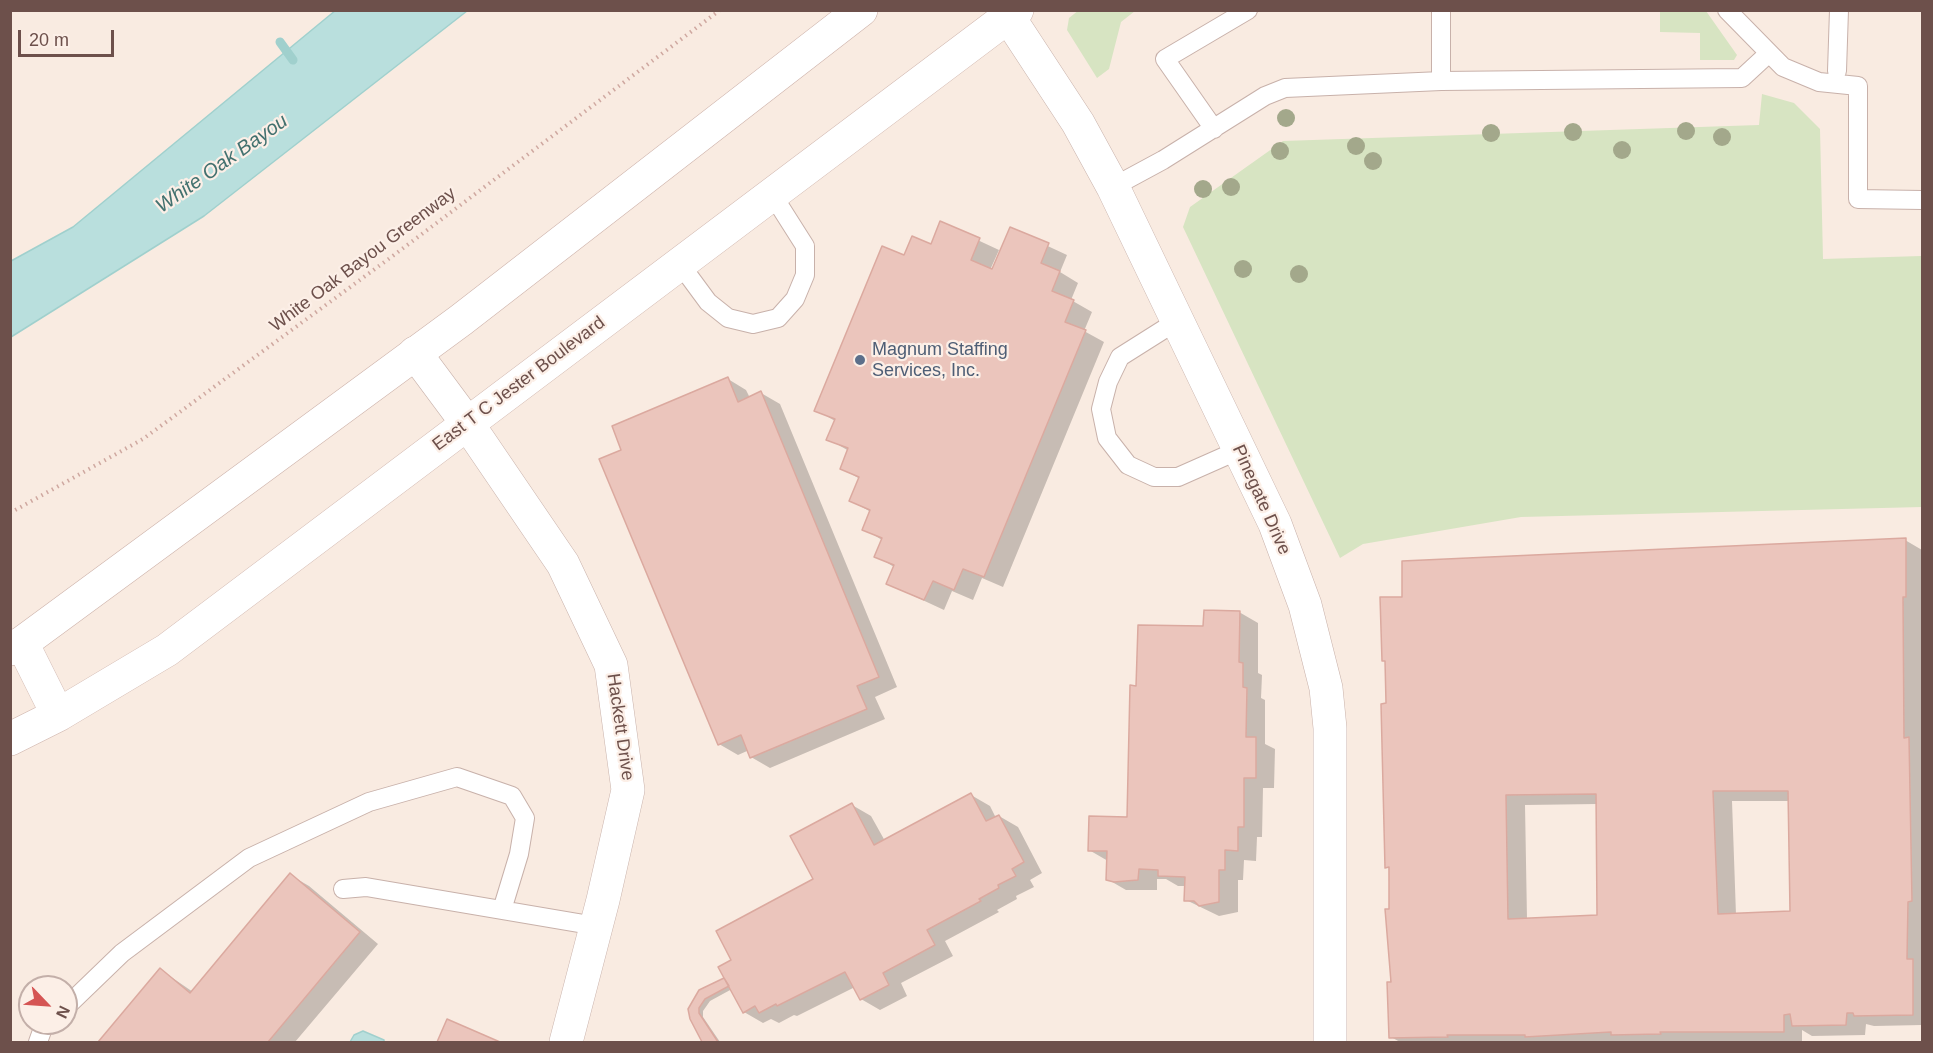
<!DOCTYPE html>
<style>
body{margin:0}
#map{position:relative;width:1933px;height:1053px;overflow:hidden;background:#f9ebe1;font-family:Arial,sans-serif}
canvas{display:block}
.frame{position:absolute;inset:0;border:12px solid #6d504b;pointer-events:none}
.north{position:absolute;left:18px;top:975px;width:60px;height:60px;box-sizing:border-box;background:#fcefe7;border:2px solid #c3afa9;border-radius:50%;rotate:115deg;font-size:16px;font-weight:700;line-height:24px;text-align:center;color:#6d504b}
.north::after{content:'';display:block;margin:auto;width:21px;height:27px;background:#d55554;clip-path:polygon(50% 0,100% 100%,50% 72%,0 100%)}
.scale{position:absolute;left:18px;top:30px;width:96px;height:27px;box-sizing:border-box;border:3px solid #6d504b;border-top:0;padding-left:8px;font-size:18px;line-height:21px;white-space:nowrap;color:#6d504b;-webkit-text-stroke:4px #fcefe7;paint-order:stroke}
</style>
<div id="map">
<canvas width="1933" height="1053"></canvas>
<div class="frame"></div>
<div class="north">N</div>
<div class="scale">20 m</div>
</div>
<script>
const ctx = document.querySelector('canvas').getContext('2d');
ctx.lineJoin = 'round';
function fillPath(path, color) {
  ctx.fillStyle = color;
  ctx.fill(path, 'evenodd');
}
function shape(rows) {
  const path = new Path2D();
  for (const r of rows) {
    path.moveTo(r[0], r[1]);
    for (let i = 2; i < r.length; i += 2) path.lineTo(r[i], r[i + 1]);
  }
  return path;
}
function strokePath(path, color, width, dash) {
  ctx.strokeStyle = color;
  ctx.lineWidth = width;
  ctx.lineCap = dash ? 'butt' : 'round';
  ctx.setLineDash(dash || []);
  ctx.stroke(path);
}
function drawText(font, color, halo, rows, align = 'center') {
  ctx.font = font + ' Arial,sans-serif';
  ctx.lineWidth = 4.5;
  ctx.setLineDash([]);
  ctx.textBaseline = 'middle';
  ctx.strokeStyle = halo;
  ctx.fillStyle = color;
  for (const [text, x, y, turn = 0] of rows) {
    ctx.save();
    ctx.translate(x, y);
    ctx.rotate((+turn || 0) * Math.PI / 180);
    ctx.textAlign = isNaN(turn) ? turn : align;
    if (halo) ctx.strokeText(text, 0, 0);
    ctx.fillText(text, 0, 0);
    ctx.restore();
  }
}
fillPath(shape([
 [1079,10,1135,11,1121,22,1109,69,1097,78,1067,30,1069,18],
 [1660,11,1706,11,1737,55,1734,60,1700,60,1700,33,1660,32],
 [1762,94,1794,103,1820,129,1823,259,1921,256,1922,507,1521,517,1363,544,1340,558,1183,227,1190,207,1283,141,1759,125]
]), '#d7e4c2');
const water = shape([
 [336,10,467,11,204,216,11,337,11,261,73,227,336,10],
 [363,1031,384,1040,384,1042,350,1042,354,1035,363,1031]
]);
fillPath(water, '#b9dfdd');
strokePath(water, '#a0d0cd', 1.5);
fillPath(shape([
 [941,223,999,250,990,270,993,271,1011,229,1067,255,1060,272,1078,283,1071,300,1092,312,1084,331,1104,342,1003,587,982,578,973,600,952,591,944,610,888,584,894,567,876,556,882,540,864,529,871,512,851,501,860,479,841,468,849,451,828,439,835,421,816,410,904,257,932,246],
 [728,379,746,390,750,398,761,393,780,404,897,687,875,697,885,719,770,768,751,757,747,751,738,755,719,744,623,450],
 [1905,540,1922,550,1922,1025,1874,1026,1866,1024,1865,1035,1812,1036,1802,1030,1802,1042,1400,1042,1391,1037,1386,662,1383,660,1404,598],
 [1732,801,1790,801,1792,913,1736,915],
 [1597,804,1598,917,1527,919,1525,805],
 [1239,612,1258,623,1258,673,1262,675,1261,698,1265,700,1265,744,1275,749,1274,788,1263,788,1262,837,1257,837,1256,861,1244,860,1243,880,1238,880,1238,912,1219,916,1186,900,1186,886,1178,886,1166,879,1157,879,1157,890,1126,890,1107,879,1108,861,1089,850,1129,818,1138,687,1204,628],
 [971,795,990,806,996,818,999,816,1018,827,1042,873,1030,880,1034,887,1016,896,1017,899,997,910,999,912,945,941,953,956,901,983,907,996,880,1010,861,999,855,987,797,1016,794,1015,779,1023,771,1019,763,1023,744,1012,732,989,710,1001,703,1011,703,1017,720,1042,704,1042,689,1014,696,995,726,978,733,960,815,880,852,805,871,816,885,841],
 [290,875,309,886,378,944,295,1042,100,1042,161,970,193,992],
 [448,1021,496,1042,438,1042]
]), '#0003');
strokePath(shape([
 [280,42,293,60]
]), '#a0d0cd', 9);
const building = shape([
 [940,221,980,238,971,260,992,269,1010,227,1049,243,1041,263,1060,271,1052,291,1074,300,1065,322,1086,330,984,577,963,569,954,590,933,581,924,600,886,584,894,565,874,557,882,538,862,530,870,510,849,501,859,477,840,469,848,448,826,440,835,419,814,411,882,246,904,255,912,236,931,244,940,221],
 [728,377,738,402,761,391,879,677,857,686,867,709,750,758,741,735,718,745,599,459,621,450,612,426,728,377],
 [1906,538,1906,597,1903,597,1904,738,1909,737,1912,901,1908,902,1907,959,1913,959,1913,1015,1854,1016,1853,1013,1847,1013,1846,1025,1792,1026,1790,1014,1784,1015,1784,1032,1660,1032,1661,1034,1611,1035,1611,1032,1525,1037,1525,1035,1447,1035,1448,1037,1389,1038,1387,982,1391,982,1385,909,1389,909,1389,867,1385,868,1381,704,1386,703,1385,661,1382,661,1380,597,1402,597,1402,561,1906,538],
 [1713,791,1788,791,1790,911,1718,914,1713,791],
 [1596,794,1597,915,1508,919,1506,795,1596,794],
 [1204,610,1240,611,1239,662,1243,663,1243,687,1247,688,1246,737,1256,737,1256,778,1244,778,1244,827,1238,827,1238,851,1225,850,1225,870,1219,870,1219,902,1199,906,1194,901,1184,901,1185,877,1158,876,1158,870,1139,869,1138,880,1114,882,1106,880,1107,851,1088,851,1089,816,1127,817,1130,685,1136,686,1138,625,1203,626,1204,610],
 [971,793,986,821,999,815,1024,862,1012,869,1016,876,998,885,999,888,979,899,981,901,927,930,935,945,883,973,889,985,860,1000,845,972,777,1006,776,1004,759,1013,755,1006,743,1013,718,967,731,960,716,931,813,879,790,836,852,803,874,845,971,793],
 [290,873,360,932,268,1042,98,1042,160,968,190,993,290,873],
 [724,978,729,986,705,999,699,1008,699,1013,718,1042,702,1042,690,1019,688,1009,699,990,724,978],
 [447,1019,500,1042,437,1042,447,1019]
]);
fillPath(building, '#ebc5bc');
strokePath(building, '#dba99f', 1.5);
const lane = shape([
 [1441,10,1441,81],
 [1727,10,1783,67,1819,82,1858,86,1858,199,1922,200],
 [1837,71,1839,10],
 [1214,129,1165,59,1248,10],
 [1113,187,1163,160,1265,96,1285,88,1441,81,1742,78,1768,54],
 [680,264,708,302,728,318,753,324,778,318,795,299,805,275,805,246,772,194],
 [1177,321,1120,357,1108,382,1101,409,1107,438,1128,465,1154,477,1178,477,1239,450],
 [343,889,366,887,596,926],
 [66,1007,122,953,249,858,369,802,457,777,512,796,525,818,519,854,502,910],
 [38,1042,43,1028,49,1023]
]);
const street = shape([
 [1004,10,1078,123,1113,187,1275,524,1305,605,1326,688,1330,728,1330,1042],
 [415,353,467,423,563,564,611,665,628,790,603,900,566,1042]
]);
const secondary = shape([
 [22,643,58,715],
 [10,649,22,643,461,320,861,10],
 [10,739,58,715,167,650,1017,10]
]);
strokePath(lane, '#c8b1aa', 20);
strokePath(street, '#c8b1aa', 34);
strokePath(secondary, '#cdb2aa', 34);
strokePath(shape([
 [10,513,143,439,394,255,720,10]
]), '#cfa8a0', 4, [1.5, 4.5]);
strokePath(lane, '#fff', 18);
strokePath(street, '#fff', 33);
strokePath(secondary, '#fff', 33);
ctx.fillStyle = '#a3a88b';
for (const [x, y] of [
 [1286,118],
 [1686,131],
 [1573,132],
 [1491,133],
 [1722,137],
 [1356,146],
 [1622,150],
 [1280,151],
 [1373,161],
 [1231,187],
 [1203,189],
 [1243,269],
 [1299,274]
]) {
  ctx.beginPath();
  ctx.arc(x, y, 9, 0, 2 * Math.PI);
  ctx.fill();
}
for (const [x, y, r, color] of [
 [860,360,6,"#5c6f8a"]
]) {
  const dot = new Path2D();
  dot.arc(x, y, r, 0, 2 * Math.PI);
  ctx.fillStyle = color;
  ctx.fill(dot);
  strokePath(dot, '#fcefe7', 2);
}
drawText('18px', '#6d504b', '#fcefe7', [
 ["White Oak Bayou Greenway",363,260,-37],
 ["East T C Jester Boulevard",519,384,-37],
 ["Pinegate Drive",1261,500,66],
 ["Hackett Drive",620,727,82]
]);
drawText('18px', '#4e5e75', '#fcefe7', [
 ["Magnum Staffing",872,350],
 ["Services, Inc.",872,371]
], 'left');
drawText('italic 20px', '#42716f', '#fcefe7', [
 ["White Oak Bayou",222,164,-35]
]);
</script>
